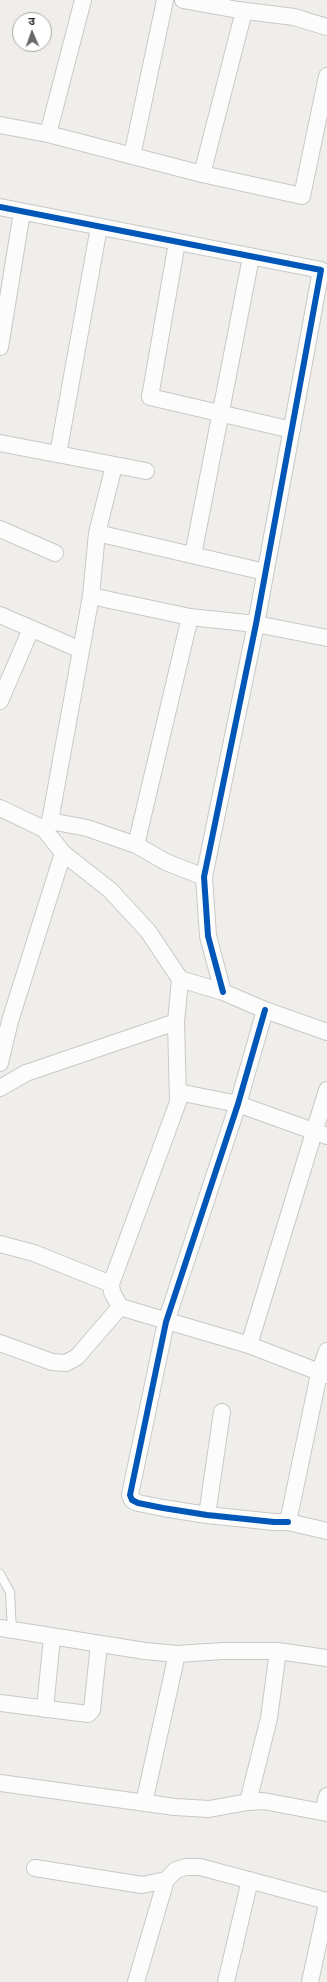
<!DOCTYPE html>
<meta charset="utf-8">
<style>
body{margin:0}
#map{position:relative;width:327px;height:1982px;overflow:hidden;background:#f0eeeb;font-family:"Space Grotesk","Noto Sans Devanagari",sans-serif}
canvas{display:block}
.north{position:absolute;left:12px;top:12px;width:40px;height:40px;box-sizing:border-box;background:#fff;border:1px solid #a7a7a7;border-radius:50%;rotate:358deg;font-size:11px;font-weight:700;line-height:16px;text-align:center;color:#222}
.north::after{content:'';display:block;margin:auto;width:14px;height:18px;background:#6a6968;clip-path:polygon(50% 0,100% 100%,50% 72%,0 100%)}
</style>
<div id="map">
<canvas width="327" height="1982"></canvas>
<div class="north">उ</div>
</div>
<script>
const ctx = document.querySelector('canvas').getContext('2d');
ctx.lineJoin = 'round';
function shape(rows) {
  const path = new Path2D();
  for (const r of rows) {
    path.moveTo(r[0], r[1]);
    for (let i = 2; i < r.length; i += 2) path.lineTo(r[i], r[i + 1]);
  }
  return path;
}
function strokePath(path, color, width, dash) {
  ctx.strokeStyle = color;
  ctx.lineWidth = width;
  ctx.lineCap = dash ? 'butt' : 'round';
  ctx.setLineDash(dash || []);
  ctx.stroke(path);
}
const service = shape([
 [0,1574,10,1592,12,1631]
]);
const minor = shape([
 [183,0,238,10,294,17,327,27],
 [0,125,48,134,202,174,302,196,327,76],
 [48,134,83,0],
 [132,156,165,0],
 [202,174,244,11],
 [0,207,321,270,256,624,204,877,208,936,223,992],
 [177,242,150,397,292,430],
 [0,347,22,212],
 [0,443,146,471],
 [58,454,99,227],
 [0,529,55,553],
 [97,533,265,572],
 [193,555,251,257],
 [91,596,190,617,256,624,327,638],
 [0,615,81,650],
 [0,701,31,629],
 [0,808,44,829,63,853,110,890,148,931,180,979,223,992,265,1010,327,1032],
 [50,821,87,828,136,845,166,862,204,877],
 [44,829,50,821,91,596,97,533,114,466],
 [136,845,190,617],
 [265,1010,238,1104,166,1322,130,1495,132,1500,138,1503,163,1508,207,1515,274,1522,288,1522],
 [176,1022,178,1102,111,1284,112,1292,120,1307,249,1345,327,1375],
 [0,1063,10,1021,63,853],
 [0,1088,26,1073,176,1022,180,979],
 [178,1092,238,1104,327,1136],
 [0,1244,34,1253,111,1284],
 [0,1343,52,1362,66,1363,77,1357,120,1307],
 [249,1345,327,1090],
 [327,1351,319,1374,288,1522,327,1531],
 [207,1515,222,1412],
 [0,1628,145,1651,177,1654,223,1651,278,1651,327,1658],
 [0,1703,88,1714,92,1710,99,1644],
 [45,1709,52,1637],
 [0,1783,175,1807,209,1809,248,1802,263,1801,327,1813],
 [248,1802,269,1718,278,1651],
 [144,1803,177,1654],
 [323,1812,327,1796],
 [35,1868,142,1885,166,1880,176,1870,186,1867,200,1867,327,1901],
 [136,1982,166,1880],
 [226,1982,250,1880],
 [310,1982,327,1904]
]);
strokePath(service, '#c9c8c7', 10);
strokePath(minor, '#c9c8c7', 18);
strokePath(service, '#fdfcfc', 8);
strokePath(minor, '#fdfcfc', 16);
strokePath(shape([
 [0,207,321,270,256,624,204,877,208,936,223,992],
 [265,1010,238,1104,166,1322,130,1495,132,1500,138,1503,163,1508,207,1515,274,1522,288,1522]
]), '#0057b8', 6);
</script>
